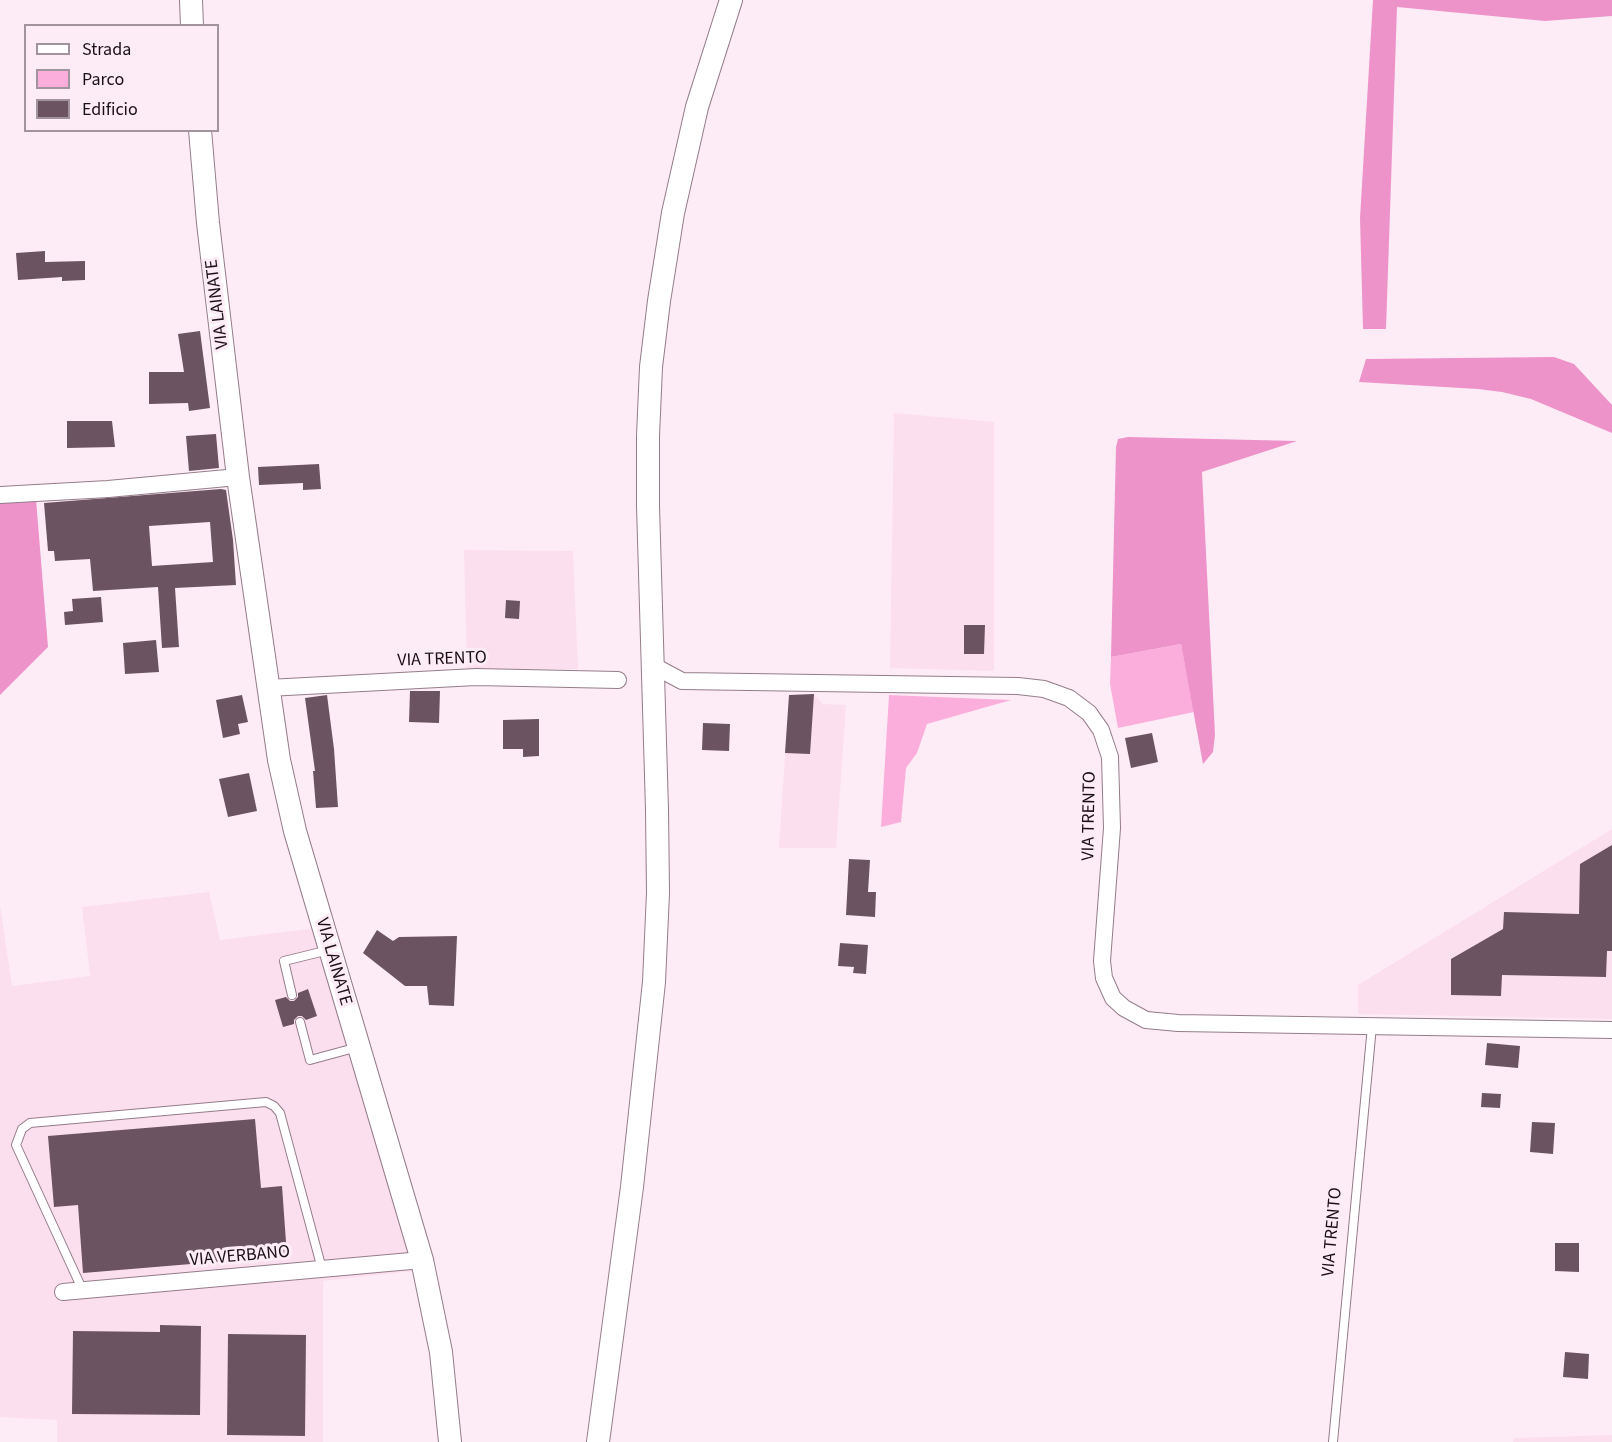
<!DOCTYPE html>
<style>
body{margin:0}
#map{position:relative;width:1612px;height:1442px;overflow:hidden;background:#fdecf5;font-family:"Source Sans 3",sans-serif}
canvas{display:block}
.legend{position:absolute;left:24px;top:24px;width:195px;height:108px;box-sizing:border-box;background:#fdecf5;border:2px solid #a2949c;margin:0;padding:8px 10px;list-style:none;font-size:18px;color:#1a1016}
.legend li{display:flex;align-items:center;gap:12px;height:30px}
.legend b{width:30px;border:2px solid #a2949c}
</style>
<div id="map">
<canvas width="1612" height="1442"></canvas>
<ul class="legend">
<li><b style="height:8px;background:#fff"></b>Strada</li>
<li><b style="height:16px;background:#fbaedb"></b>Parco</li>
<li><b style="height:16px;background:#6b5361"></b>Edificio</li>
</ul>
</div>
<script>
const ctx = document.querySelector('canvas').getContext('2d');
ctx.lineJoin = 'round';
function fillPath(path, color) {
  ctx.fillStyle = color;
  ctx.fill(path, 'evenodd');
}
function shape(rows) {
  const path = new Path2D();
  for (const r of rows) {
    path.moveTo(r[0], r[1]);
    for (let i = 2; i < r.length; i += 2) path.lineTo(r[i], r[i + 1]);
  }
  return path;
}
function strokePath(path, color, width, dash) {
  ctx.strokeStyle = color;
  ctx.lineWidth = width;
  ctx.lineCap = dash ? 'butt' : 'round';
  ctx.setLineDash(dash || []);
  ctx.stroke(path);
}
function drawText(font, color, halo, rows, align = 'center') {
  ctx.font = font + ' "Source Sans 3",sans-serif';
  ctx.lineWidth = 6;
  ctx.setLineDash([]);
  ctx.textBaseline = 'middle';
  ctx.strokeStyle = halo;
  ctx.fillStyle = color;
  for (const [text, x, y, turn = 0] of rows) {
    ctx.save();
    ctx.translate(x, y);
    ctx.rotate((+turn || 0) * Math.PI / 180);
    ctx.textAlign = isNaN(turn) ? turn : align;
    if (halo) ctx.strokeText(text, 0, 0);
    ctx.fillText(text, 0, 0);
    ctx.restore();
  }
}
fillPath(shape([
 [894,413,994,422,994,671,890,668],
 [464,550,573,551,578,669,467,670],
 [814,694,823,704,846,705,836,848,779,848,789,695],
 [1612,829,1612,1019,1358,1014,1358,985],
 [209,892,220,940,316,928,413,1271,323,1281,323,1442,57,1442,57,1420,0,1417,0,906,12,986,90,976,82,907],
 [1612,1435,1612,1442,1513,1442,1514,1438]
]), '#fcdfef');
fillPath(shape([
 [1181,644,1194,712,1118,728,1110,684,1111,657],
 [889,695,1011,700,927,724,917,753,906,768,901,822,881,827]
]), '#fbaedb');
fillPath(shape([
 [1373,0,1612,0,1612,16,1545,21,1397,7,1386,329,1363,329,1360,218],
 [1554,357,1574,364,1612,405,1612,433,1531,399,1502,392,1478,389,1359,382,1366,359],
 [1128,437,1297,441,1202,472,1215,735,1213,752,1203,764,1181,644,1111,657,1116,447,1118,439],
 [36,499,48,647,0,695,0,502]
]), '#ed93ca');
fillPath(shape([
 [45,251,45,262,85,261,85,280,62,281,62,277,18,280,16,253],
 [200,331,210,408,189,411,188,403,149,404,149,372,184,372,178,334],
 [67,421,112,421,115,447,67,448],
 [216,434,219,468,189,471,186,436],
 [319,464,321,489,303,490,303,483,259,485,258,467],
 [221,489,226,490,233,540,236,585,175,588,179,647,162,648,158,587,93,591,90,559,55,561,54,551,48,551,44,503],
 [210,522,213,562,152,566,149,526],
 [101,597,103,622,65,625,64,612,73,611,72,599],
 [506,600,520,601,519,619,505,618],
 [964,625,985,625,984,654,964,654],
 [156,640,159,672,125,674,123,643],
 [410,691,440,691,439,723,409,722],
 [814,694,810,754,785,753,789,695],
 [242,695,248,722,238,724,240,734,223,738,216,700],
 [327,695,334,749,338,807,316,808,313,771,315,771,305,698],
 [539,719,539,756,523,757,523,749,503,749,503,720],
 [703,723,730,724,729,751,702,750],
 [1152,733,1158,762,1131,768,1125,738],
 [249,773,257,811,228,817,219,779],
 [1612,845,1612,951,1607,951,1606,977,1502,975,1501,996,1451,995,1451,959,1503,929,1504,912,1579,914,1580,864],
 [849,859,870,860,868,892,876,892,875,917,846,915],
 [377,930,393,941,399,937,457,936,454,1006,429,1005,427,986,405,986,363,953],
 [840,943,868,945,866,974,853,973,854,967,838,966],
 [308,989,317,1016,306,1020,302,1016,298,1016,294,1020,294,1024,283,1027,275,1000,286,997,290,1001,294,1001,298,997,298,993],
 [1487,1043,1520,1046,1518,1068,1485,1065],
 [1482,1093,1501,1094,1500,1108,1481,1107],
 [255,1119,261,1188,282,1186,287,1256,83,1273,78,1205,54,1207,48,1136],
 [1532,1122,1555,1123,1553,1154,1530,1152],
 [1555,1243,1579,1243,1579,1272,1555,1271],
 [160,1325,201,1326,200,1415,72,1414,73,1331,160,1332],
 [228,1334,306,1335,305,1436,227,1435],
 [1565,1352,1589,1354,1588,1379,1563,1377]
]), '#6b5361');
const lane = shape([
 [292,995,284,961,329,950],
 [300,1022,310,1060,358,1047],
 [83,1291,16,1145,22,1129,30,1123,266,1102,274,1106,280,1113,322,1269],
 [1333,1442,1372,1026]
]);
const street = shape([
 [0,495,108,489,238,477],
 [654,666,682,681,1018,686,1044,689,1069,698,1089,713,1101,730,1110,757,1112,828,1102,961,1104,978,1113,998,1124,1008,1146,1020,1178,1023,1612,1030],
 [268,688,476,677,618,680],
 [63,1292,422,1260]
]);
const secondary = shape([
 [191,0,192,26],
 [200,130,208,223,238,477,279,760,295,831,422,1260,441,1352,450,1442],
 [598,1442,632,1187,654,982,658,893,657,809,648,506,648,436,651,367,659,301,673,213,697,107,731,0]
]);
strokePath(lane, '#957c8a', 10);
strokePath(street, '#957c8a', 18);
strokePath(secondary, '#957c8a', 24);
strokePath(lane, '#fff', 8);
strokePath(street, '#fff', 16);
strokePath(secondary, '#fff', 22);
drawText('18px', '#1a1016', '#fdecf5', [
 ["VIA LAINATE",218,304,-97],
 ["VIA TRENTO",442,660,-2],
 ["VIA TRENTO",1090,816,-89],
 ["VIA LAINATE",333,962,74],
 ["VIA TRENTO",1333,1232,-85],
 ["VIA VERBANO",240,1257,-5]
]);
</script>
